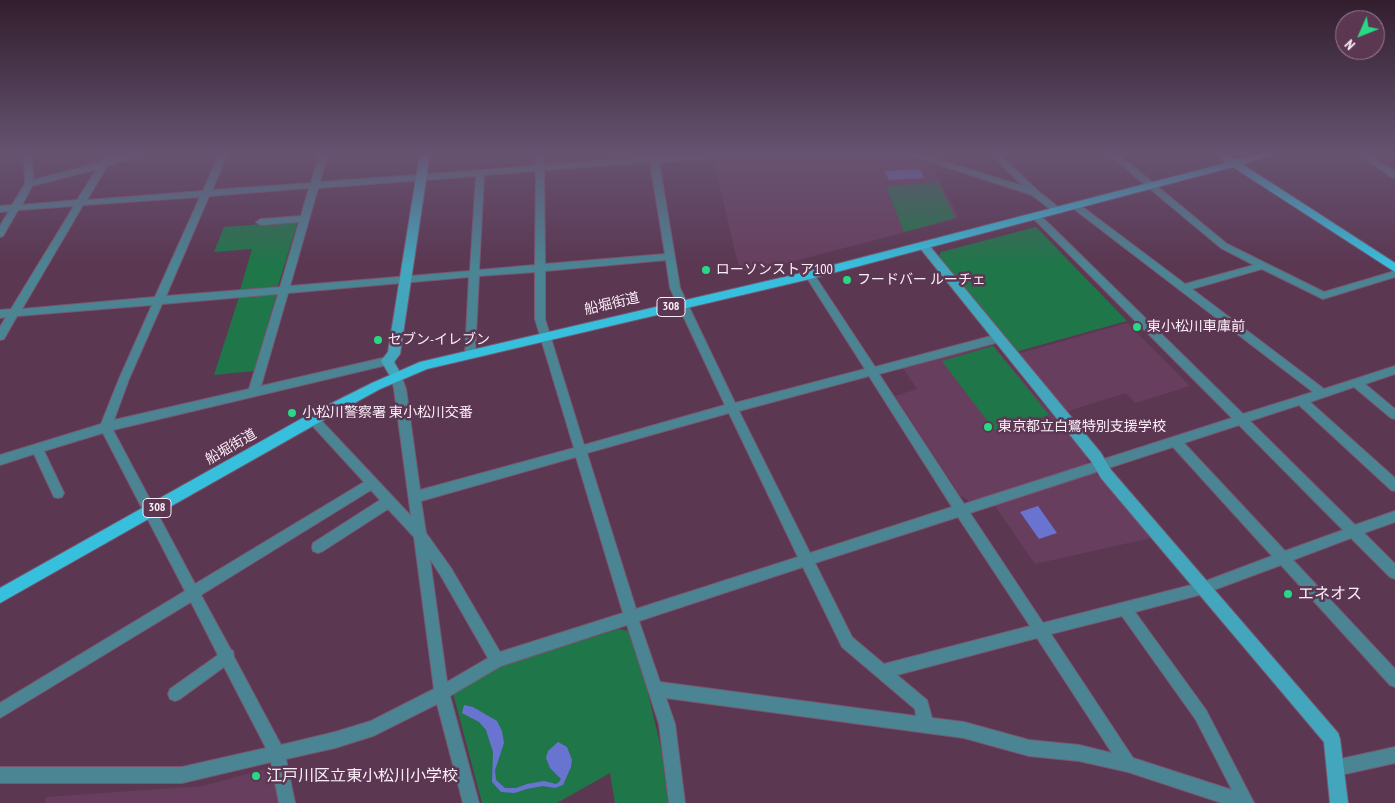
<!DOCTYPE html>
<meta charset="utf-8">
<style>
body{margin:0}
#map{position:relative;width:1395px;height:803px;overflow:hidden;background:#5b3752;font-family:"PT Sans Narrow",sans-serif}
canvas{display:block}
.north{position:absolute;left:1335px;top:10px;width:50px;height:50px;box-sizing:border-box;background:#5b3752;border:1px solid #9b8094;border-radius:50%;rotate:226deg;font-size:14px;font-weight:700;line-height:20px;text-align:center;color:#fceef8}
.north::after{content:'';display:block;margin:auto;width:18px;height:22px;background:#28d885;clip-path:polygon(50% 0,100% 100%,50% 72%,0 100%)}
</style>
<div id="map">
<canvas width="1395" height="803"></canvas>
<div class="north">N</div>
</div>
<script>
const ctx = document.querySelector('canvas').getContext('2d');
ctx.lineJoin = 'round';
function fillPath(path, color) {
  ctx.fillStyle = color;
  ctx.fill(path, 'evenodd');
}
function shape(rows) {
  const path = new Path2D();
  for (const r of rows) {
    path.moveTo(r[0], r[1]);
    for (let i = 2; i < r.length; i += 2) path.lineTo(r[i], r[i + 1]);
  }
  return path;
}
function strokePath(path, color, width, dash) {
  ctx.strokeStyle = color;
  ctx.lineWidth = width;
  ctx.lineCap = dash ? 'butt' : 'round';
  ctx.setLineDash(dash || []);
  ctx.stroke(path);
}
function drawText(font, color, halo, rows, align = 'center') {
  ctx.font = font + ' "PT Sans Narrow","Noto Sans JP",sans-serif';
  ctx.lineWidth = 5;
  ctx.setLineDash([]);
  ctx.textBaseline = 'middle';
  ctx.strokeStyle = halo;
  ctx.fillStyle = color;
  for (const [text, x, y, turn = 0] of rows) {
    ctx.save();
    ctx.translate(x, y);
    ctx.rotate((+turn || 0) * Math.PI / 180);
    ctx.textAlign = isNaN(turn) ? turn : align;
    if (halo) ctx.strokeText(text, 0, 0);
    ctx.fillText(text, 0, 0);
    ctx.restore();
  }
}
fillPath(shape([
 [719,153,898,153,932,165,959,218,787,263,740,272,713,159,720,158],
 [1127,323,1190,386,1135,403,1126,393,1065,412,1017,354],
 [993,345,1087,457,1087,462,1099,477,1151,538,1035,564,988,496,969,501,960,495,895,396,917,389,903,368],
 [272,767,279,803,45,803,46,797,203,786]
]), '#683e5e');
fillPath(shape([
 [938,182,955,218,904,232,886,187],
 [298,221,278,286,240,290,252,249,214,252,224,227],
 [1036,227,1127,321,1015,352,938,258,941,252],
 [277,293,254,371,214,375,239,297],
 [993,346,1049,415,995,431,942,361],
 [619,629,628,631,646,685,661,748,668,803,615,803,610,773,557,803,482,803,453,693,495,668]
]), '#1f7649');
fillPath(shape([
 [920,169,924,178,889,180,884,171],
 [1038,506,1057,533,1039,539,1020,512],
 [464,705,473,707,497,721,502,731,504,743,495,770,496,780,505,788,516,788,527,784,544,781,556,784,559,782,561,779,550,768,546,758,548,751,558,742,567,747,572,760,571,767,563,785,555,788,543,786,527,789,514,793,501,792,492,782,493,752,486,730,479,722,462,713]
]), '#6974d1');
const street = shape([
 [24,153,32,153,33,180,101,162,110,153,119,153,114,159,135,153,150,153,107,166,87,200,203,191,220,153,228,153,212,190,311,183,320,153,328,153,320,182,536,166,536,153,544,153,544,165,650,157,649,153,657,153,658,157,717,153,717,157,714,158,659,162,680,288,735,403,865,369,805,275,810,272,813,273,875,367,999,334,1003,335,1004,338,1003,341,879,374,964,504,1232,418,1034,219,1034,215,1040,215,1243,414,1313,392,1074,209,1074,205,1080,205,1185,284,1254,265,1221,248,1107,153,1117,153,1227,244,1324,292,1395,271,1395,277,1323,299,1262,269,1192,289,1324,389,1395,366,1395,374,1365,384,1395,409,1395,419,1391,418,1354,387,1310,402,1395,478,1395,491,1391,490,1299,405,1250,421,1355,525,1395,511,1395,522,1364,533,1395,564,1395,579,1390,577,1351,538,1293,560,1395,669,1395,687,1390,685,1281,565,1203,594,1135,612,1206,710,1254,803,1222,803,1128,772,1079,761,1029,756,964,738,666,698,675,724,685,803,669,803,659,724,627,625,501,666,450,696,479,803,463,803,437,704,373,736,335,748,286,759,295,803,279,803,271,762,182,783,0,783,0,767,182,767,266,748,224,667,180,699,175,701,170,699,168,694,170,689,218,655,191,602,0,718,0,703,185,591,103,433,44,451,64,493,62,497,58,498,54,497,34,454,0,465,0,455,101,424,119,379,152,305,17,316,4,339,0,340,0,327,6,317,0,318,0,310,11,309,74,206,18,210,3,236,0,237,0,226,9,211,0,212,0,206,12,205,25,184,24,153],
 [650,162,665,254,545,264,544,170,650,162],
 [97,169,77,200,22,205,32,186,97,169],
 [536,171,535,265,479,270,484,175,536,171],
 [476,176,470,271,290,286,318,188,476,176],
 [309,188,301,216,261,219,256,222,261,225,299,222,280,287,166,296,209,196,309,188],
 [200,197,155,297,22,309,83,205,200,197],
 [666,260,670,288,725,405,584,445,545,319,545,271,666,260],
 [535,272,535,319,574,448,420,490,406,389,400,373,392,373,391,376,394,389,411,516,317,416,313,414,309,416,307,419,309,422,364,482,195,584,113,430,391,364,392,361,391,358,387,357,261,386,288,293,469,277,465,354,470,358,475,354,479,276,535,272],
 [278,294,249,389,114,420,129,379,162,304,278,294],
 [869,376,952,507,810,553,739,411,869,376],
 [729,413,798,557,636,609,587,453,729,413],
 [1239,425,1343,530,1285,551,1184,443,1239,425],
 [1173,447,1272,556,1203,582,1043,623,970,513,1173,447],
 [576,457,623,613,500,652,451,568,426,533,421,501,576,457],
 [371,490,380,500,313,543,312,547,313,551,318,553,323,551,388,509,414,537,434,689,371,721,335,732,281,745,234,657,233,651,231,650,201,595,371,490],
 [958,517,1030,626,884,664,852,637,815,563,958,517],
 [430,559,441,576,488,658,447,682,430,559],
 [803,567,842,647,915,709,916,716,660,682,639,621,803,567],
 [1122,616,1196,720,1232,790,1133,758,1051,634,1122,616],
 [1037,638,1112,753,1079,745,1029,740,964,722,932,718,927,700,897,675,1037,638],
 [903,153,917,153,1023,186,989,153,998,153,1038,191,1063,211,1061,213,1055,213,1032,195,903,153],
 [1355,153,1365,153,1395,172,1395,179,1355,153],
 [1395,747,1395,763,1336,776,1330,774,1328,768,1330,762,1336,760,1395,747]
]);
const secondary = shape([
 [420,153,430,153,400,354,394,362,402,376,396,381,392,379,381,361,388,352,420,153],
 [924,243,928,244,1101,453,1111,470,1338,733,1340,739,1348,803,1330,803,1324,742,1101,478,1091,461,920,248,919,246,924,243]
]);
const primary = shape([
 [1214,153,1225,153,1236,160,1262,153,1278,153,1242,164,1395,263,1395,272,1233,167,810,279,427,369,380,389,318,423,0,603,0,588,308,415,372,383,420,362,810,271,1226,163,1214,153]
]);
strokePath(street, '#785870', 2);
strokePath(secondary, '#785870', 2);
strokePath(primary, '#785870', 2);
fillPath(street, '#4b8493');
fillPath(secondary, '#44a6bd');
fillPath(primary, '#36c0de');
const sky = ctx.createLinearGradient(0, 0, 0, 266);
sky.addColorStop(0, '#321e2d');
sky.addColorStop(0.58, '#665371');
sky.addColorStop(1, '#66537100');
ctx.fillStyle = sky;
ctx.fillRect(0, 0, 1395, 266);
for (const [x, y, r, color] of [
 [706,270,5,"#28d885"],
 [847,280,5,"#28d885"],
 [1137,327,5,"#28d885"],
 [378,340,5,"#28d885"],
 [292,413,5,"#28d885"],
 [988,427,5,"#28d885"],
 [1288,594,5,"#28d885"],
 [256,776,5,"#28d885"]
]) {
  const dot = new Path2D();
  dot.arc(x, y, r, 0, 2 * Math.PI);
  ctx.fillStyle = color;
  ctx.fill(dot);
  strokePath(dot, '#5b3752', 2);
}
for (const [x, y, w] of [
 [671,307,28],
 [157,508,28]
]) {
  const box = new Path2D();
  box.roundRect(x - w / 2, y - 9.5, w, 19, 4);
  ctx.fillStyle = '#5b3752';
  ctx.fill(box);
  strokePath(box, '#fceef8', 1);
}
drawText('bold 12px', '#fceef8', null, [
 ["308",671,307],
 ["308",157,508]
]);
drawText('14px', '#fceef8', '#5b3752', [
 ["ローソンストア100",716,270],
 ["フードバー ルーチェ",857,280],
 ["東小松川車庫前",1147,327],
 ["セブン-イレブン",388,340],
 ["小松川警察署 東小松川交番",302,413],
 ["東京都立白鷺特別支援学校",998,427]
], 'left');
drawText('14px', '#fceef8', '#5b3752', [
 ["船堀街道",612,304,-13],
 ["船堀街道",231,447,-30]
]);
drawText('16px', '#fceef8', '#5b3752', [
 ["エネオス",1298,594],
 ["江戸川区立東小松川小学校",266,776]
], 'left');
</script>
